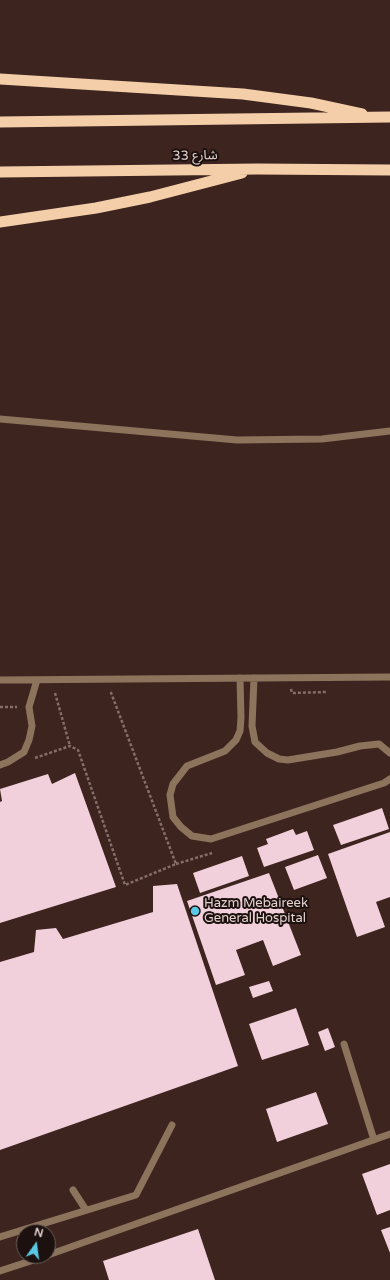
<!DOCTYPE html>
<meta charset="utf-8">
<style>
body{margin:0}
#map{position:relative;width:390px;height:1280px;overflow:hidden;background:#3d241f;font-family:"Varela Round",sans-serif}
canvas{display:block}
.north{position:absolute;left:16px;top:1224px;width:40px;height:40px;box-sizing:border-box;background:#1c110e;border:1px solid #6c5e5b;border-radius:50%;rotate:14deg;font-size:11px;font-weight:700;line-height:16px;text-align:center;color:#e4d2cf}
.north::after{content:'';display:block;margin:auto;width:14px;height:18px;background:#59c8e4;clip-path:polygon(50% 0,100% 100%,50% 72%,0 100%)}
</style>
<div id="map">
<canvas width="390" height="1280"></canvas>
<div class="north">N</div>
</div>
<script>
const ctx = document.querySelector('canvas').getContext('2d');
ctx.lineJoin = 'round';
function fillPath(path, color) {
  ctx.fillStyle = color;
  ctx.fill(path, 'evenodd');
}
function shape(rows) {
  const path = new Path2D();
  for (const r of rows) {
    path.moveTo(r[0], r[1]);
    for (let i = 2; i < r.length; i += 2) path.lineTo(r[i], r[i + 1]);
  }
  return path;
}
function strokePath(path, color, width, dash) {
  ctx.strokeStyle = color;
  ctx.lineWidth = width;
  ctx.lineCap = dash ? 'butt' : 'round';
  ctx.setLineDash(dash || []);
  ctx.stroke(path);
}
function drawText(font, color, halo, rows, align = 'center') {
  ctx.font = font + ' "Varela Round","Noto Sans Arabic",sans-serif';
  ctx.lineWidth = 4;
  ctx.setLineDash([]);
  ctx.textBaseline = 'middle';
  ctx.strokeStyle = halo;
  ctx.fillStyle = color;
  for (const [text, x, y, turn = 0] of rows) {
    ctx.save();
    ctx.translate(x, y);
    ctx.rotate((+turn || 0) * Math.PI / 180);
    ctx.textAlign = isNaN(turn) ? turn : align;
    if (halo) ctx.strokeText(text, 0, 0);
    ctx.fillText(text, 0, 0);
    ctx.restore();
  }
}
fillPath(shape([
 [75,773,116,887,0,923,0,802,2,801,0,789,48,774,52,784],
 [382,808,389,829,341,845,333,825],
 [293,829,296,835,307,831,314,850,264,867,257,848,268,844,266,839],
 [390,832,390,897,376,902,385,927,357,937,328,854],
 [318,855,327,878,294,890,285,867],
 [242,856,249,876,200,893,193,873],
 [269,873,301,955,273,966,263,940,236,950,245,975,216,985,187,901],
 [177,884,238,1066,0,1150,0,962,34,952,36,930,56,928,63,939,153,912,153,886],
 [269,981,273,991,253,998,249,987],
 [296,1008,309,1045,262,1060,249,1024],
 [328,1028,335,1047,325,1051,318,1032],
 [316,1092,328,1124,277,1142,266,1109],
 [390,1164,390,1210,377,1215,362,1174],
 [390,1227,390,1253,381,1230],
 [198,1229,215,1280,109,1280,103,1261]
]), '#f1cfdb');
strokePath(shape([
 [291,689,292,693,326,692],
 [55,693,70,746],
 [0,707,17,707],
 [35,758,70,746,78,750,125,885,176,864,110,690],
 [176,864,212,853]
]), '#846e6a', 2.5, [3, 2]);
strokePath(shape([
 [0,419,237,440,322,439,390,431],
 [240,678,241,718,240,731,236,740,225,751,187,766,173,784,170,795,173,817,181,827,192,836,211,839,384,783,390,779],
 [254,678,252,726,255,742,267,753,279,759,288,760,337,752,360,746,379,744,390,753],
 [0,680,390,677],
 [0,765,8,762,24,752,29,740,32,726,29,707,37,680],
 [344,1044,374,1140],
 [73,1190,86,1210],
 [0,1237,136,1195,172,1125],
 [48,1255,390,1134],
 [0,1271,46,1256]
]), '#8c735c', 7);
strokePath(shape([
 [0,79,243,94,311,103,362,114],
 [0,122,390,117],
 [0,172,258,169,390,170],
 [0,222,96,208,150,197,242,173]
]), '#f4cea9', 11);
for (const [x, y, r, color] of [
 [195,911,5,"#59c8e4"]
]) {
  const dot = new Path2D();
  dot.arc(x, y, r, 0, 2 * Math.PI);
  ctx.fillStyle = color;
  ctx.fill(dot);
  strokePath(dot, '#1c110e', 1.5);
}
drawText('13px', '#e4d2cf', '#1c110e', [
 ["شارع 33",195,156,-1]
]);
drawText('13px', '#e4d2cf', '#1c110e', [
 ["Hazm Mebaireek",204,904],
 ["General Hospital",204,919]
], 'left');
</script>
